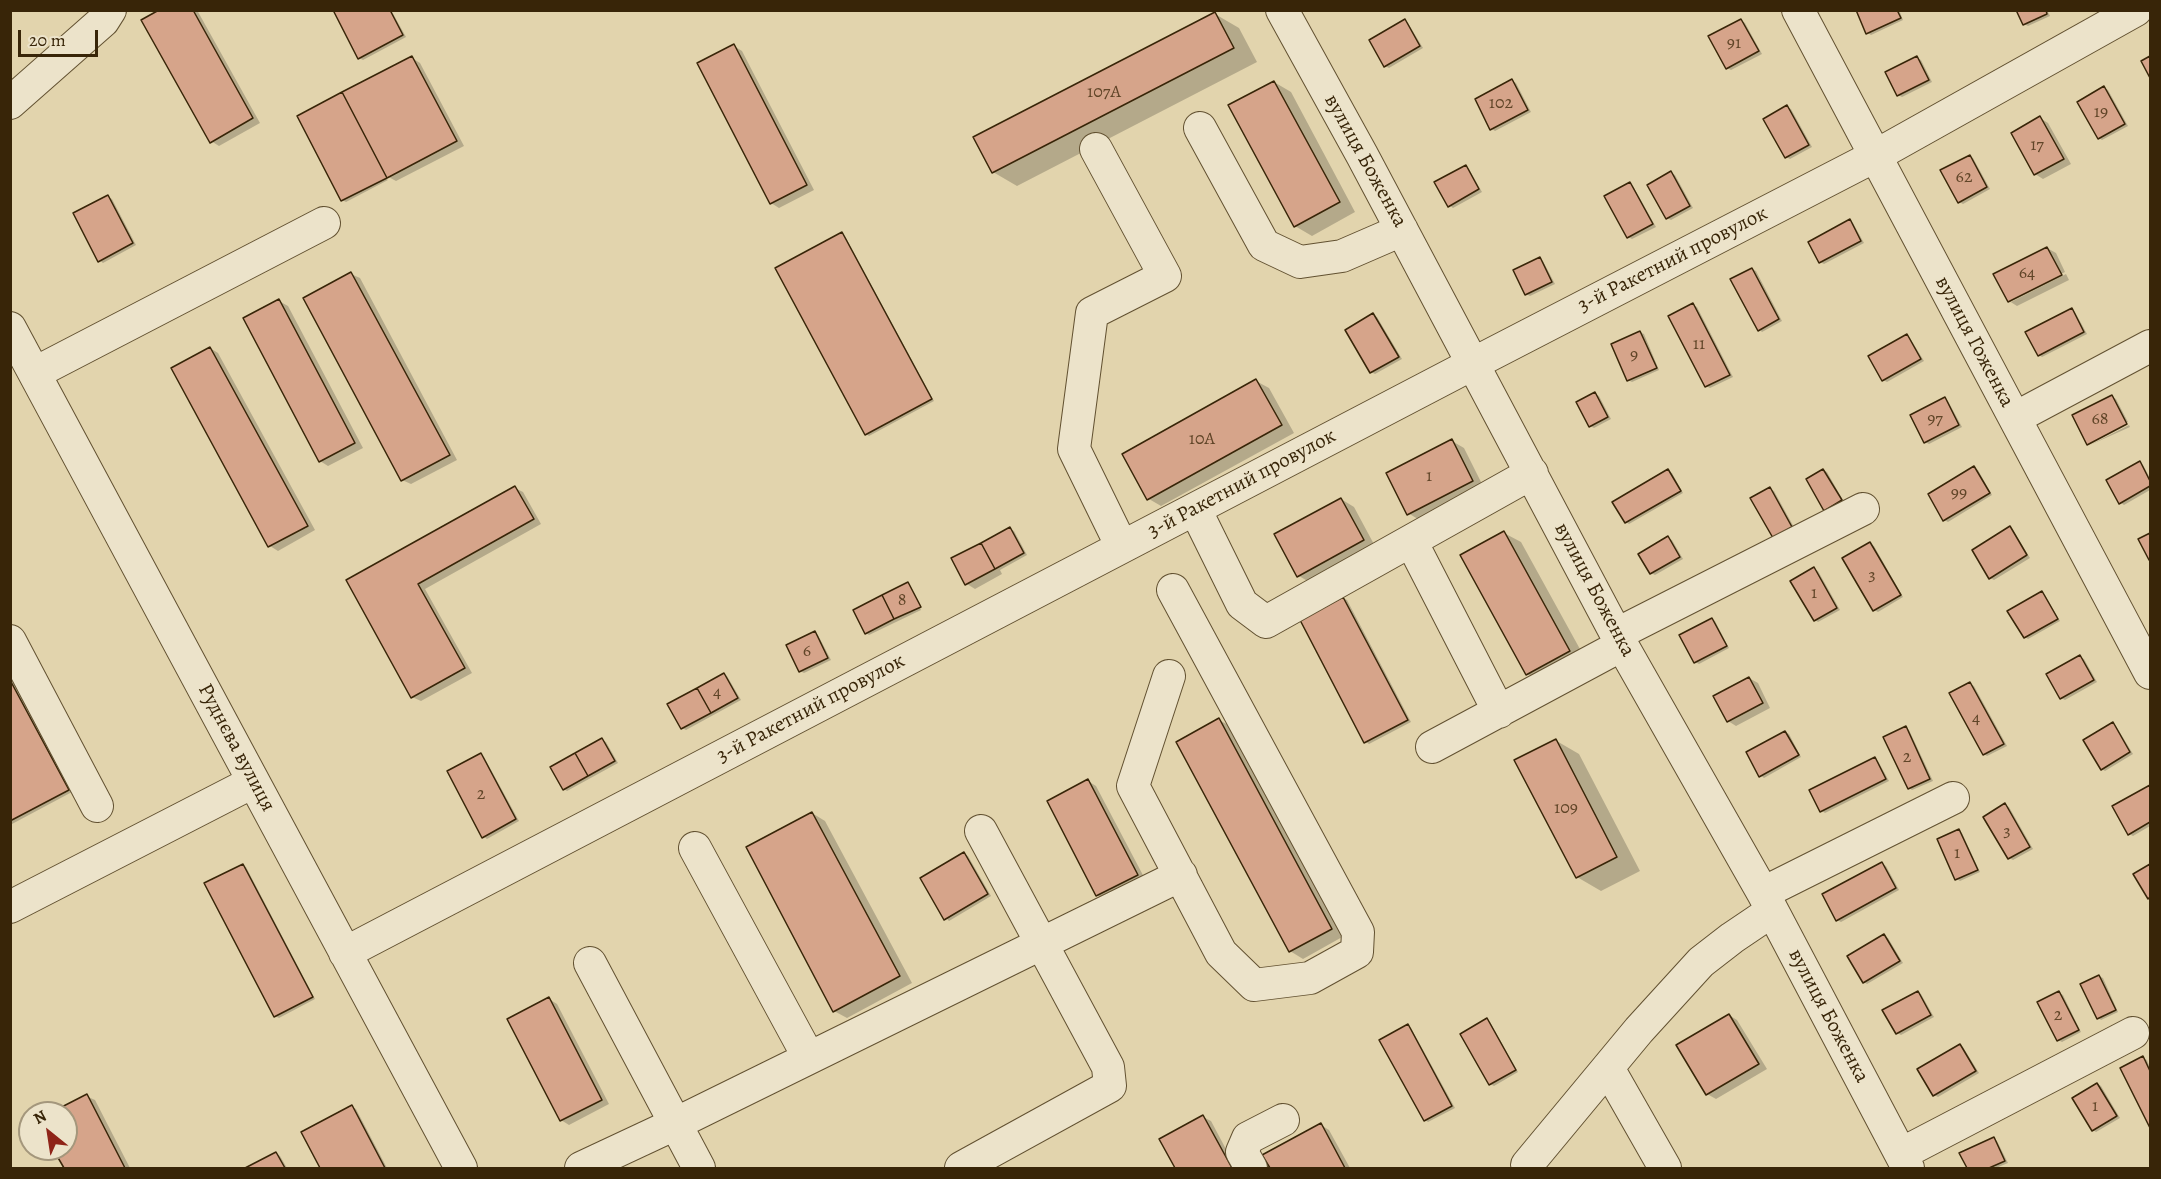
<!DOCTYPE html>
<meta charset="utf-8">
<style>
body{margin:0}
#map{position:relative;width:2161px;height:1179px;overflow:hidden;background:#e2d4ad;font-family:Alegreya,serif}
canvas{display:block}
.frame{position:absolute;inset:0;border:12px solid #382508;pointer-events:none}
.north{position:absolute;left:18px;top:1101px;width:60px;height:60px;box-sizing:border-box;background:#ece3ca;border:2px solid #a4977c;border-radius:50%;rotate:330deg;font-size:16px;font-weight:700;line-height:24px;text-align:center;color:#382508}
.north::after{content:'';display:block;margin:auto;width:21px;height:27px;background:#8f2418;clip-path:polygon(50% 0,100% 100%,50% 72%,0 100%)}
.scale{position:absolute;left:18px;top:30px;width:80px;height:27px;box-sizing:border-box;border:3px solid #382508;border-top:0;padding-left:8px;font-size:18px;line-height:21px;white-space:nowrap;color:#382508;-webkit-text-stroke:4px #ece3ca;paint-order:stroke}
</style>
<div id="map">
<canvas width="2161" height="1179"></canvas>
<div class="frame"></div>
<div class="north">N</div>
<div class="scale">20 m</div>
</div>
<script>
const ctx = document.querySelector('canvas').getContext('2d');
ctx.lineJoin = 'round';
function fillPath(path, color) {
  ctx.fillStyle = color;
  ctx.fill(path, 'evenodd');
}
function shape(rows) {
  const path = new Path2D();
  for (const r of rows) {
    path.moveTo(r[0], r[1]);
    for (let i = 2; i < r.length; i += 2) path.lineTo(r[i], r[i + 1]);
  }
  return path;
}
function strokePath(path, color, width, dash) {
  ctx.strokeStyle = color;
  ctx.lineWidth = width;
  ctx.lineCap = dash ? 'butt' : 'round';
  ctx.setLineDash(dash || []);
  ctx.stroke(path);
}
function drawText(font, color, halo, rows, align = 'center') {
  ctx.font = font + ' Alegreya,serif';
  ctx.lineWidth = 4.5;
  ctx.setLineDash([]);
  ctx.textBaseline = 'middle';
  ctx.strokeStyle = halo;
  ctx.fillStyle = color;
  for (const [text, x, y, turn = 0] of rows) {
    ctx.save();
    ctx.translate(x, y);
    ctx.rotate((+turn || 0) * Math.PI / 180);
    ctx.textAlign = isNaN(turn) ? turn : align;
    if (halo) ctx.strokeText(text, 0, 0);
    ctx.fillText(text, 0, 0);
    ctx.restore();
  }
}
fillPath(shape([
 [162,10,197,10,260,123,219,146,211,141],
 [334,10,391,10,406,37,363,60,359,58],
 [1857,10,1899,10,1903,20,1871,35,1868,33],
 [2018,10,2047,10,2050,16,2028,26,2024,24],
 [1215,14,1239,28,1257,62,1017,186,993,172],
 [1741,20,1745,23,1762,54,1731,70,1727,68],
 [1405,21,1408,23,1423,48,1389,68,1385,66],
 [734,46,742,51,814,190,779,208,771,203],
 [412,58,420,63,464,146,396,181,381,173,380,175,388,180,346,202,342,200],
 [1917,58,1921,60,1932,82,1902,97,1898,95],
 [1512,81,1516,83,1531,112,1495,131,1492,129],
 [1274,82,1291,92,1355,212,1312,236,1295,226],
 [2104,88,2108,90,2128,126,2102,140,2099,138],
 [1787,107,1791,109,1812,147,1790,159,1786,157],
 [2040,118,2048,123,2071,164,2043,179,2035,174],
 [1970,156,1973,158,1990,189,1963,204,1959,202],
 [1466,166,1469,169,1482,192,1453,208,1449,205],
 [1671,173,1675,175,1693,208,1671,220,1667,218],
 [1630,184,1633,186,1656,227,1632,239,1628,237,1606,197],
 [108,197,112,199,136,245,103,263,99,260],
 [1850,221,1853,223,1864,243,1824,264,1820,262,1810,242],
 [842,234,845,236,934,401,869,436,866,434],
 [2047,248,2056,253,2065,272,2011,299,2011,302,2066,274,2069,280,2017,306,2009,301],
 [1540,259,1543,261,1555,284,1530,296,1526,294],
 [1752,269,1756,271,1782,321,1762,332,1759,329],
 [351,274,360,278,457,460,411,484,402,480],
 [279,301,288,306,363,448,328,466,320,461],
 [1693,305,1697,307,1733,377,1710,388,1706,386],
 [2072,309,2075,312,2087,334,2042,357,2039,355],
 [1373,315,1377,317,1402,359,1375,374,1371,372,1347,330],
 [1640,332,1644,334,1659,370,1632,382,1628,380],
 [1907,336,1910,338,1924,361,1887,382,1883,380],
 [210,348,218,353,315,530,278,551,270,546],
 [1256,381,1269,388,1294,433,1161,506,1149,499],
 [1595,394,1599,396,1611,419,1594,428,1590,426],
 [2112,397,2116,399,2128,422,2088,442],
 [1945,399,1948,401,1962,427,1929,444,1925,442],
 [2129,425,2130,427,2090,445],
 [1452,441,1464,448,1484,488,1421,521,1408,513],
 [2140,463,2143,465,2150,478,2150,490,2124,505,2121,503],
 [1974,468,1978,470,1992,495,1948,522,1944,520],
 [1823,470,1827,472,1844,502,1828,512,1825,510],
 [1668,471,1672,473,1683,493,1629,524,1626,522],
 [515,488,523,492,541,524,425,589,472,673,421,701,412,697,348,580],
 [1770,489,1774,491,1795,529,1777,539],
 [1341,499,1354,507,1376,548,1311,583,1299,576],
 [2010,528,2013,530,2030,558,1994,580,1990,578],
 [1010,529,1014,531,1027,555,1000,570,1002,574,975,589,967,584,953,559],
 [1504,533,1521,542,1586,660,1543,683,1527,674],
 [1668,538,1672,540,1683,559,1655,575,1651,573],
 [1870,544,1874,546,1903,597,1878,612,1874,610],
 [1814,569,1818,571,1840,610,1818,622,1815,620],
 [908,584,921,610,869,635,866,633],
 [2042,593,2045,595,2060,621,2028,639,2025,637],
 [1343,598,1347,600,1411,722,1369,744,1366,742],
 [1712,619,1715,621,1729,648,1699,664,1695,662],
 [814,632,818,635,831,660,804,673,800,671],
 [2080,657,2084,659,2097,682,2065,700,2061,698],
 [724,674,727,676,741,700,686,730,682,728],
 [10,677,72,792,12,824,10,823],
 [1749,678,1758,683,1770,708,1736,726,1728,721],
 [1970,684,1974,686,2007,746,1987,756,1984,754],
 [1219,720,1232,727,1344,936,1303,959,1290,951,1178,742],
 [2113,724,2116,726,2133,754,2105,771,2102,769],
 [1906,728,1909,730,1933,781,1912,790,1909,788],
 [1785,732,1789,734,1801,757,1764,778,1760,775],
 [602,740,606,742,618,763,567,791,564,789],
 [1555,740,1579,754,1640,871,1601,891,1577,877],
 [481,755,484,757,519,821,487,839,483,836],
 [1875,759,1878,761,1889,781,1825,813,1822,811],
 [1088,781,1096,786,1145,879,1106,900,1097,895,1049,802],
 [2150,787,2150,826,2133,836,2129,834],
 [2005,805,2009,807,2033,849,2013,860,2009,858,1985,817],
 [812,813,825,821,912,983,847,1018,834,1011],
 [1959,831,1962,833,1980,872,1960,881,1957,879],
 [964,854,968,856,991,896,949,921,946,918],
 [1882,864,1886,866,1899,890,1841,922,1837,920],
 [243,865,246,867,315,999,279,1018,275,1016,206,884],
 [1884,936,1888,938,1903,963,1867,984,1864,982],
 [2099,976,2103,978,2118,1012,2101,1020,2098,1017],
 [1918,992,1921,994,1934,1017,1901,1035,1897,1033],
 [2059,993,2063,995,2081,1032,2062,1042,2058,1040],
 [549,999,557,1004,609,1104,569,1125,561,1120],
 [1729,1015,1737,1020,1767,1069,1716,1099,1707,1094,1678,1046],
 [1487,1020,1490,1022,1518,1072,1494,1086,1490,1084],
 [1408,1026,1411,1028,1455,1108,1428,1122,1425,1120],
 [1960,1045,1963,1047,1979,1073,1938,1097,1934,1095],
 [2143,1058,2147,1060,2150,1068,2150,1125,2122,1069],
 [2098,1084,2101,1086,2120,1118,2096,1132,2093,1130],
 [86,1096,95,1100,130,1168,65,1168,55,1149,66,1149,66,1113,53,1113],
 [352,1107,356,1109,387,1168,322,1168,303,1133],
 [1203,1117,1211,1121,1236,1168,1176,1168,1161,1139],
 [1321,1125,1329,1130,1350,1168,1271,1168,1264,1155],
 [1994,1139,1997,1141,2008,1163,1996,1168,1968,1168,1961,1154],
 [276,1153,280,1156,287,1168,248,1168]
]), '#0003');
const building = shape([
 [159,10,193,10,253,118,210,143,141,20,159,10],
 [333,10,390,10,403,35,358,59,333,10],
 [1856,10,1897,10,1901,18,1866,34,1856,10],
 [2016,10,2046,10,2047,14,2023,25,2016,10],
 [1215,12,1234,48,992,173,973,137,1215,12],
 [1405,19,1420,46,1384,67,1369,40,1405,19],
 [1741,19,1759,51,1726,69,1708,36,1741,19],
 [734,44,807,185,770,204,697,63,734,44],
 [412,56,457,141,387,178,342,92,412,56],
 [1917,56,1929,80,1897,96,1885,72,1917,56],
 [2150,56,2150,78,2141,61,2150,56],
 [1512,79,1528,110,1490,130,1475,99,1512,79],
 [1274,81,1340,202,1294,227,1228,105,1274,81],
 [2104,86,2125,124,2098,139,2077,102,2104,86],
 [342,92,387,178,341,201,297,116,342,92],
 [1787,105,1809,145,1785,158,1763,119,1787,105],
 [2040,116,2064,159,2034,175,2011,133,2040,116],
 [1970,155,1987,187,1958,203,1940,170,1970,155],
 [1466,165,1479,189,1448,207,1434,182,1466,165],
 [1671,171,1690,206,1666,219,1647,185,1671,171],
 [1630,182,1653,224,1627,238,1604,196,1630,182],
 [108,195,133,243,98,262,73,213,108,195],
 [1850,219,1861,241,1819,263,1808,242,1850,219],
 [842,232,932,399,865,435,775,268,842,232],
 [2047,247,2062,275,2008,302,1993,274,2047,247],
 [1540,257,1552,282,1525,295,1513,270,1540,257],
 [1752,268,1779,319,1758,331,1730,279,1752,268],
 [351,272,450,455,401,481,303,298,351,272],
 [279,299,355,443,319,462,243,318,279,299],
 [1693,303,1730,375,1705,387,1668,316,1693,303],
 [2072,308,2084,332,2038,356,2025,332,2072,308],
 [1373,313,1399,357,1370,373,1345,330,1373,313],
 [1640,331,1657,368,1627,381,1611,344,1640,331],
 [1907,334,1921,359,1882,381,1868,356,1907,334],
 [210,347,308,526,268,547,171,368,210,347],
 [1256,379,1282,425,1147,500,1122,454,1256,379],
 [1595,392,1608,417,1589,427,1576,402,1595,392],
 [2112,395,2127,424,2087,445,2072,415,2112,395],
 [1945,397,1959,425,1924,443,1910,415,1945,397],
 [1452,439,1473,481,1407,515,1386,473,1452,439],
 [2140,461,2150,481,2150,486,2119,504,2106,480,2140,461],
 [1974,466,1990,493,1943,521,1928,494,1974,466],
 [1668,469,1681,491,1625,523,1612,502,1668,469],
 [1823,469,1842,500,1824,511,1806,479,1823,469],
 [515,486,534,519,418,584,465,668,411,698,346,580,515,486],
 [1770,487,1792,527,1773,538,1750,498,1770,487],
 [1341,498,1364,540,1297,577,1274,534,1341,498],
 [2010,526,2027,555,1989,579,1972,550,2010,526],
 [1010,527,1024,553,995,569,981,543,1010,527],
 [1504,531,1570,651,1526,675,1460,555,1504,531],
 [2150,533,2150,559,2149,560,2138,539,2150,533],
 [1668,536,1680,557,1650,574,1638,554,1668,536],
 [1870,542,1901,595,1873,611,1842,558,1870,542],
 [981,543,995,569,965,585,951,558,981,543],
 [1814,567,1837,608,1814,621,1790,581,1814,567],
 [908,582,921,607,894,619,882,595,908,582],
 [2042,591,2058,619,2024,638,2007,611,2042,591],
 [882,595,894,619,865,634,853,610,882,595],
 [1343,597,1408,720,1364,743,1300,620,1343,597],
 [1712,618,1727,646,1694,663,1679,635,1712,618],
 [815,631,828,658,799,672,786,645,815,631],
 [2080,655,2094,680,2060,699,2046,674,2080,655],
 [724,673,738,698,711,713,697,688,724,673],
 [1749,677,1763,703,1727,722,1713,696,1749,677],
 [10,680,69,790,10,821,10,680],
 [1970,682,2004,744,1983,755,1949,693,1970,682],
 [697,688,711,713,681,729,667,704,697,688],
 [1219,718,1332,929,1289,952,1176,742,1219,718],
 [2113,722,2130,752,2101,770,2083,740,2113,722],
 [1906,726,1930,779,1908,789,1883,737,1906,726],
 [1785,731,1799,755,1759,777,1746,752,1785,731],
 [602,738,615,761,588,776,575,753,602,738],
 [1556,739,1617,857,1576,878,1514,760,1556,739],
 [481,753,516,819,482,838,447,771,481,753],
 [575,753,588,776,563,790,550,767,575,753],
 [1875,757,1886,779,1820,812,1809,790,1875,757],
 [1088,779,1138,875,1096,896,1047,801,1088,779],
 [2150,785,2150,822,2128,835,2112,806,2150,785],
 [2005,803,2030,847,2008,859,1983,817,2005,803],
 [812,812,900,976,833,1012,746,847,812,812],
 [1959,829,1978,870,1955,880,1937,839,1959,829],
 [964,852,988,894,944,920,920,878,964,852],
 [1882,862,1896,888,1836,921,1822,894,1882,862],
 [243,864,313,997,274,1017,204,883,243,864],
 [2150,864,2150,897,2148,899,2133,874,2150,864],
 [1884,934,1900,961,1863,983,1847,956,1884,934],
 [2099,975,2116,1010,2097,1019,2080,984,2099,975],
 [1918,991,1931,1015,1896,1034,1882,1010,1918,991],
 [2059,991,2079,1030,2057,1041,2037,1002,2059,991],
 [549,997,602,1100,560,1121,507,1019,549,997],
 [1729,1014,1759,1064,1706,1095,1676,1045,1729,1014],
 [1487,1018,1516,1070,1489,1085,1460,1034,1487,1018],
 [1408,1024,1452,1106,1424,1121,1379,1040,1408,1024],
 [1960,1044,1976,1071,1933,1096,1917,1069,1960,1044],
 [2143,1056,2150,1071,2150,1128,2120,1068,2143,1056],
 [2097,1083,2117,1116,2092,1131,2072,1098,2097,1083],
 [87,1094,125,1168,64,1168,53,1149,66,1149,66,1113,50,1113,87,1094],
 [352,1105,385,1168,320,1168,301,1132,352,1105],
 [1203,1115,1232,1168,1175,1168,1159,1139,1203,1115],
 [1321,1123,1345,1168,1270,1168,1262,1155,1321,1123],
 [1994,1137,2005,1161,1989,1168,1967,1168,1959,1153,1994,1137],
 [276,1152,285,1168,245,1168,276,1152]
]);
fillPath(building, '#d6a48a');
strokePath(building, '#382508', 1.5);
const minor = shape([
 [1282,10,1362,155,1622,645,1763,893,1908,1168],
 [1798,10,2150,673],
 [10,103,103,21,110,10],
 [1200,128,1264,245,1300,262,1342,256,1402,230],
 [1096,149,1165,276,1092,313,1074,449,1122,547],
 [10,328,461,1168],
 [35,373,324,223],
 [2015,418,2150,346],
 [1195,509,1242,604,1266,622,1532,473],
 [1411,541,1499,712],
 [1617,634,1863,509],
 [10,641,97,806],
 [1169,676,1133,786,1221,953,1254,985,1310,978,1357,952,1358,932,1173,590],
 [1432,747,1622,645],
 [695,848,809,1058],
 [1763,893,1953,798],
 [10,907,253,782],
 [345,953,1457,372,1875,156,2136,10],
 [590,963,699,1168],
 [1608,1068,1665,1168],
 [1901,1154,2133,1033],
 [581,1168,675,1124,1181,875],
 [961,1168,1110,1086,1108,1067,981,831],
 [1251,1168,1242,1152,1248,1138,1283,1120],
 [1529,1168,1527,1165,1639,1030,1701,962,1732,938,1772,911]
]);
strokePath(minor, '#625131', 34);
strokePath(minor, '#ece3ca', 32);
drawText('18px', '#604528', null, [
 ["91",1734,44],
 ["107А",1104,93],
 ["102",1501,104],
 ["19",2101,113],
 ["17",2037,146],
 ["62",1964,178],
 ["64",2027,274],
 ["11",1699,345],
 ["9",1634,356],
 ["97",1935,420],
 ["68",2100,420],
 ["10А",1202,440],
 ["1",1429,477],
 ["99",1959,494],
 ["3",1872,576],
 ["1",1814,594],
 ["8",902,601],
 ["6",807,652],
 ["4",717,693],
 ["4",1976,719],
 ["2",1907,758],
 ["2",481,795],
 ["109",1566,809],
 ["3",2007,832],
 ["1",1957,854],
 ["2",2058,1016],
 ["1",2095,1107]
]);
drawText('21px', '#382508', '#ece3ca', [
 ["вулиця Боженка",1365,161,61],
 ["3-й Ракетний провулок",1673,260,-27],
 ["вулиця Гоженка",1974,342,62],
 ["3-й Ракетний провулок",1242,484,-28],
 ["вулиця Боженка",1594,590,62],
 ["3-й Ракетний провулок",811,709,-28],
 ["Руднєва вулиця",236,748,62],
 ["вулиця Боженка",1828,1016,62]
]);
</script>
